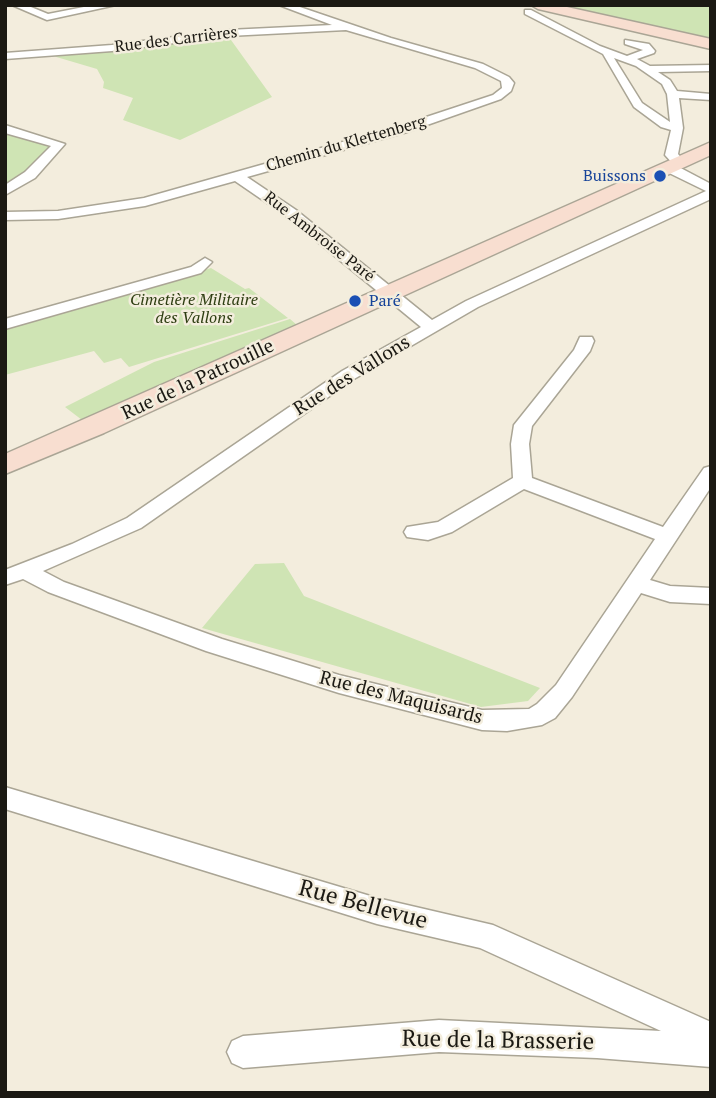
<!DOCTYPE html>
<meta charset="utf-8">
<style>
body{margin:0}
#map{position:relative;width:716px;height:1098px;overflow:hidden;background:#f3eddd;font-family:"PT Serif",serif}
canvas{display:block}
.frame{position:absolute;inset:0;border:7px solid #1b1913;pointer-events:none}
</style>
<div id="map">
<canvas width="716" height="1098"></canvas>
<div class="frame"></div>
</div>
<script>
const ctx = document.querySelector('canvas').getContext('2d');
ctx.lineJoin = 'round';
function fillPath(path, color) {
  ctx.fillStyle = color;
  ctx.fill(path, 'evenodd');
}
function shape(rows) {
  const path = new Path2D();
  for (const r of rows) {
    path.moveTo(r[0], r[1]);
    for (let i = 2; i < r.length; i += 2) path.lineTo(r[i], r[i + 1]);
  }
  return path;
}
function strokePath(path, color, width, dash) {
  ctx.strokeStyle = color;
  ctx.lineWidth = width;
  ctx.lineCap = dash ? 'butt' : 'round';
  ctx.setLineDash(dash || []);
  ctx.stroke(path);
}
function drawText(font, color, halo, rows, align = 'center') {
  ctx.font = font + ' "PT Serif",serif';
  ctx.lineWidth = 5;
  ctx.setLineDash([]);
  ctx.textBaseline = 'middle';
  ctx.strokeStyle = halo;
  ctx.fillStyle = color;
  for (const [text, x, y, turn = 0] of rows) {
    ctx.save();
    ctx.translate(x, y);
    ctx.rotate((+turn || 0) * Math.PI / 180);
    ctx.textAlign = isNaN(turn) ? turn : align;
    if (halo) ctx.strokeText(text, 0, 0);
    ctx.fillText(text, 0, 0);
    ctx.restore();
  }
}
fillPath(shape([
 [556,5,711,5,711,40],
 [212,38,231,40,272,97,180,140,123,120,133,98,103,88,104,82,97,69,53,56],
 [5,131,54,143,30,170,5,189],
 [211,268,245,289,249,288,288,318,129,367,121,358,104,363,94,351,5,375,5,328],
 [290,319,297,325,82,420,65,407,154,362],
 [284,563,304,596,540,688,528,701,481,707,202,628,255,564]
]), '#cfe4b4');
const street = shape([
 [12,5,26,5,48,14,94,5,116,5,47,20,12,5],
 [279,5,294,5,391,38,483,64,509,77,514,83,511,91,501,99,407,132,247,177,296,210,432,320,466,301,706,191,663,170,663,164,673,164,711,184,711,199,478,307,354,379,141,528,43,571,64,582,222,639,339,675,482,710,529,709,537,704,556,685,655,539,524,489,452,532,428,540,407,537,404,532,407,527,438,522,513,478,511,444,514,425,574,350,580,337,592,337,594,341,590,351,532,426,529,444,532,478,663,527,704,468,711,466,711,487,650,580,670,586,711,588,711,604,670,602,641,593,572,697,555,718,542,725,507,731,482,730,339,693,206,651,48,592,23,579,5,585,5,570,72,544,127,518,342,371,421,327,286,216,235,181,145,206,58,219,5,220,5,212,58,211,144,198,399,126,493,95,502,88,501,81,475,68,346,30,228,36,112,51,5,59,5,53,112,45,228,30,332,25,279,5],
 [525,10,531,10,600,46,627,56,643,50,625,44,625,40,649,44,655,51,654,53,637,59,650,66,711,65,711,71,658,72,670,80,677,91,711,94,711,100,679,98,683,128,678,154,685,162,684,165,674,165,665,155,671,130,661,127,634,107,603,54,525,14,525,10],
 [614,58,636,66,662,84,667,94,670,122,642,103,614,58],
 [5,125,65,144,35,178,5,195,5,185,25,172,51,146,5,133,5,125],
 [205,258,212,262,201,273,5,329,5,319,191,267,205,258],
 [5,787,377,898,493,925,711,1022,711,1067,597,1058,439,1052,243,1068,232,1063,227,1052,232,1041,243,1036,439,1020,661,1031,480,948,377,924,5,809,5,787]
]);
const secondary = shape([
 [531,5,558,5,711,39,711,49,538,9,531,5],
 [711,142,711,155,104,433,5,474,5,454,711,142]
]);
strokePath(street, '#aaa595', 3);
strokePath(secondary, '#aaa595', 3);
fillPath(street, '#fff');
fillPath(secondary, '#f8ded0');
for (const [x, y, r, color] of [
 [660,176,7,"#1a4fb4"],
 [355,301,7,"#1a4fb4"]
]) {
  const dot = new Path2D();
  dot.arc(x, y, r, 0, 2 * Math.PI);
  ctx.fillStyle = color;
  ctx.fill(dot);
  strokePath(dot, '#f3eddd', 2.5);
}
drawText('16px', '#1b1913', '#f3eddd', [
 ["Rue des Carrières",176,40,-7],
 ["Chemin du Klettenberg",346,144,-16],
 ["Rue Ambroise Paré",319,237,38]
]);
drawText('16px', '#164399', '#f3eddd', [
 ["Buissons",646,176],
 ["Paré",369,301,"left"]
], 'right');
drawText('italic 16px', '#2e3e12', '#f3eddd', [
 ["Cimetière Militaire",194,300],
 ["des Vallons",194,318]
]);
drawText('19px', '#1b1913', '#f3eddd', [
 ["Rue des Vallons",352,376,-32],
 ["Rue de la Patrouille",198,380,-25],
 ["Rue des Maquisards",401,698,14]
]);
drawText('23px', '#1b1913', '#f3eddd', [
 ["Rue Bellevue",363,905,15],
 ["Rue de la Brasserie",498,1041,1]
]);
</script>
